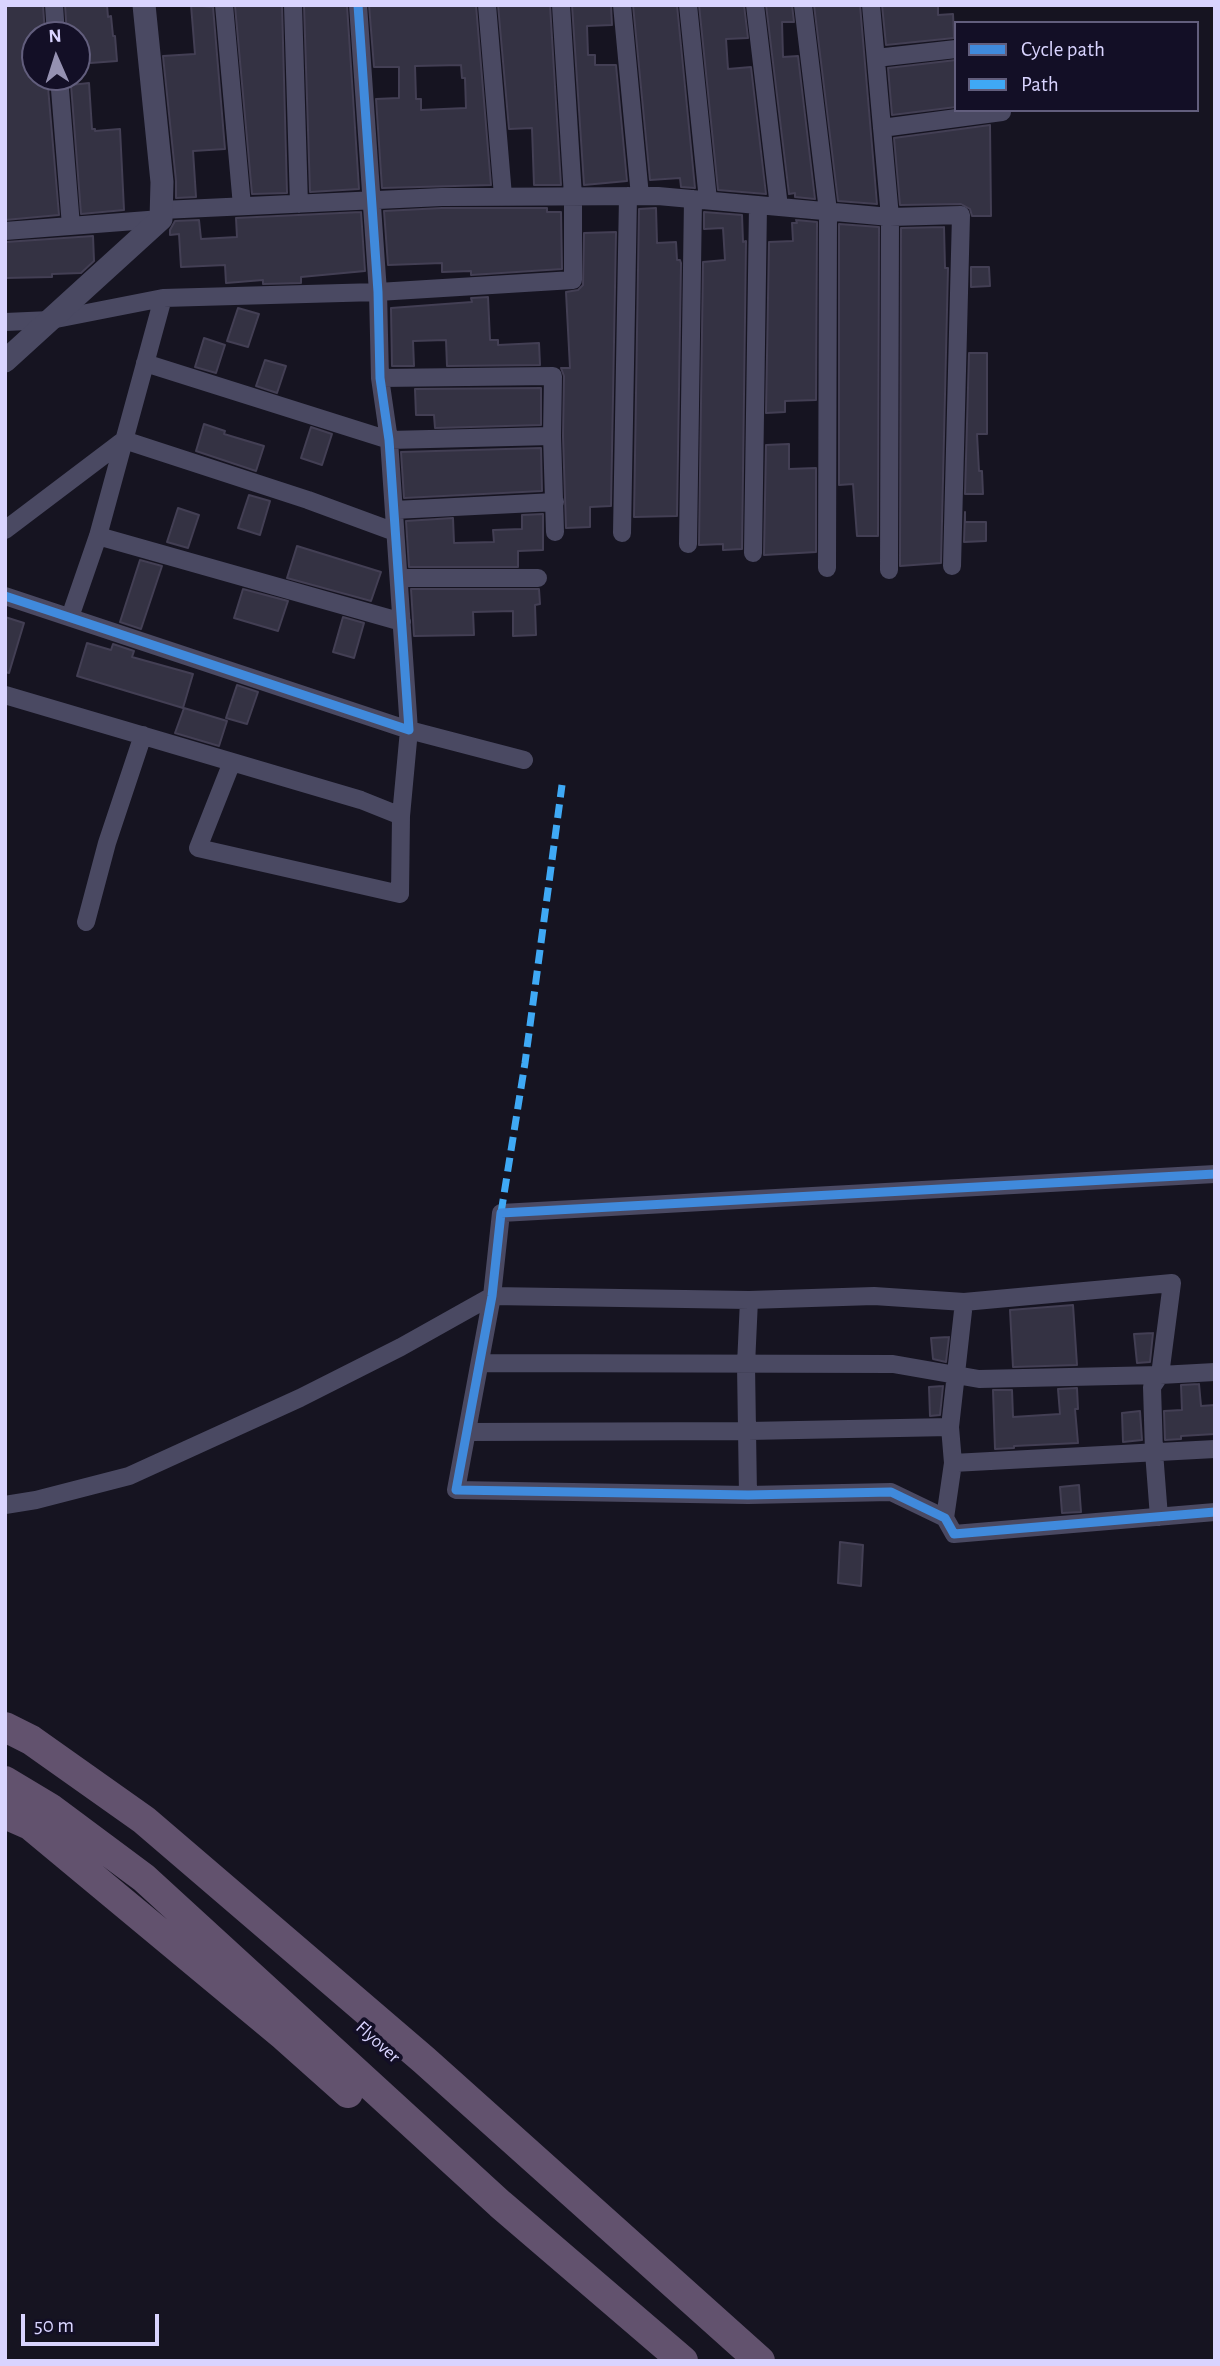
<!DOCTYPE html>
<style>
body{margin:0}
#map{position:relative;width:1220px;height:2366px;overflow:hidden;background:#161421;font-family:"Alegreya Sans",sans-serif}
canvas{display:block}
.frame{position:absolute;inset:0;border:7px solid #d9d4ff;pointer-events:none}
.legend{position:absolute;left:954px;top:21px;width:245px;height:91px;box-sizing:border-box;background:#130f26;border:2px solid #625e7d;margin:0;padding:9px 12px;list-style:none;font-size:21px;color:#d9d4ff}
.legend li{display:flex;align-items:center;gap:14px;height:35px}
.legend b{width:35px;border:2px solid #625e7d}
.north{position:absolute;left:21px;top:21px;width:70px;height:70px;box-sizing:border-box;background:#130f26;border:2px solid #625e7d;border-radius:50%;rotate:357deg;font-size:19px;font-weight:700;line-height:28px;text-align:center;color:#d9d4ff}
.north::after{content:'';display:block;margin:auto;width:24px;height:32px;background:#9591b1;clip-path:polygon(50% 0,100% 100%,50% 72%,0 100%)}
.scale{position:absolute;left:21px;top:2314px;width:138px;height:32px;box-sizing:border-box;border:4px solid #d9d4ff;border-top:0;padding-left:9px;font-size:21px;line-height:24px;white-space:nowrap;color:#d9d4ff;-webkit-text-stroke:5px #130f26;paint-order:stroke}
</style>
<div id="map">
<canvas width="1220" height="2366"></canvas>
<div class="frame"></div>
<ul class="legend">
<li><b style="height:9px;background:#408adc"></b>Cycle path</li>
<li><b style="height:9px;background:#3fa9f5"></b>Path</li>
</ul>
<div class="north">N</div>
<div class="scale">50 m</div>
</div>
<script>
const ctx = document.querySelector('canvas').getContext('2d');
ctx.lineJoin = 'round';
function fillPath(path, color) {
  ctx.fillStyle = color;
  ctx.fill(path, 'evenodd');
}
function shape(rows) {
  const path = new Path2D();
  for (const r of rows) {
    path.moveTo(r[0], r[1]);
    for (let i = 2; i < r.length; i += 2) path.lineTo(r[i], r[i + 1]);
  }
  return path;
}
function strokePath(path, color, width, dash) {
  ctx.strokeStyle = color;
  ctx.lineWidth = width;
  ctx.lineCap = dash ? 'butt' : 'round';
  ctx.setLineDash(dash || []);
  ctx.stroke(path);
}
function drawText(font, color, halo, rows, align = 'center') {
  ctx.font = font + ' "Alegreya Sans",sans-serif';
  ctx.lineWidth = 7;
  ctx.setLineDash([]);
  ctx.textBaseline = 'middle';
  ctx.strokeStyle = halo;
  ctx.fillStyle = color;
  for (const [text, x, y, turn = 0] of rows) {
    ctx.save();
    ctx.translate(x, y);
    ctx.rotate((+turn || 0) * Math.PI / 180);
    ctx.textAlign = isNaN(turn) ? turn : align;
    if (halo) ctx.strokeText(text, 0, 0);
    ctx.fillText(text, 0, 0);
    ctx.restore();
  }
}
const building = shape([
 [5,5,43,5,45,35,35,35,35,77,46,77,48,87,59,215,5,220,5,5],
 [65,5,107,5,108,17,111,16,113,36,115,36,117,61,77,64,77,35,67,35,65,5],
 [191,5,213,7,225,149,193,151,196,197,176,198,176,181,163,56,195,54,191,5],
 [242,5,282,5,287,193,252,194,235,6,242,5],
 [304,5,347,5,359,189,310,192,304,5],
 [369,5,476,5,491,185,382,188,376,99,399,98,399,67,374,67,369,5],
 [461,65,462,78,465,78,466,108,421,110,421,99,416,99,415,66,461,65],
 [498,5,550,5,561,185,534,185,532,128,509,129,498,5],
 [572,5,611,5,612,25,587,26,588,55,595,55,595,65,616,65,627,181,584,185,572,5],
 [633,5,677,5,695,188,681,187,680,178,650,180,633,5],
 [699,5,744,5,748,38,726,39,728,69,751,67,766,194,718,190,699,5],
 [766,5,792,5,794,22,782,22,783,57,798,56,815,199,795,197,795,193,789,194,766,5],
 [814,5,860,5,877,204,838,201,814,5],
 [882,5,938,5,938,15,953,14,954,38,886,45,882,5],
 [956,60,956,107,892,115,888,68,956,60],
 [89,83,92,129,95,129,95,131,120,129,124,210,81,214,71,85,89,83],
 [990,125,991,216,972,216,970,209,961,204,900,205,894,138,990,125],
 [442,208,547,208,547,212,561,212,562,269,471,275,471,271,442,272,442,263,388,265,384,211,442,208],
 [656,208,657,243,676,242,677,260,680,260,681,263,677,516,634,517,639,209,656,208],
 [361,212,365,271,301,277,301,283,263,284,263,280,226,283,225,265,181,267,179,234,170,235,170,230,175,221,199,220,201,239,237,237,236,218,361,212],
 [704,212,742,215,743,242,746,241,742,549,723,550,723,544,699,545,703,262,725,260,723,228,704,229,704,212],
 [796,220,817,222,816,400,785,401,785,412,766,413,769,242,793,241,792,223,797,223,796,220],
 [839,224,879,227,878,536,857,536,853,484,839,485,839,224],
 [944,227,945,268,948,268,941,563,900,566,901,228,944,227],
 [616,232,611,506,590,507,590,527,566,528,563,436,564,376,561,368,570,368,566,292,578,290,583,285,584,233,616,232],
 [93,236,94,261,81,273,52,274,52,277,5,278,6,242,93,236],
 [971,267,989,267,990,286,971,287,971,267],
 [488,297,490,340,498,340,498,345,539,343,540,365,447,366,446,340,413,341,414,366,392,366,391,308,472,302,471,298,488,297],
 [238,308,259,314,248,347,227,341,238,308],
 [204,338,225,345,216,373,195,367,204,338],
 [969,353,987,353,987,434,977,434,979,471,982,471,983,494,965,494,969,353],
 [265,360,286,366,277,393,256,386,265,360],
 [541,388,541,425,435,428,434,415,416,415,415,389,541,388],
 [204,424,225,431,224,434,264,446,256,471,196,451,204,424],
 [311,427,332,434,322,465,301,458,311,427],
 [789,444,789,469,816,468,816,552,764,555,766,445,789,444],
 [541,448,542,491,404,498,401,452,541,448],
 [249,495,270,501,260,535,238,528,249,495],
 [178,508,199,515,188,548,167,542,178,508],
 [965,512,965,522,986,522,986,541,964,542,965,512],
 [543,514,543,550,518,551,518,567,409,567,406,521,453,518,454,543,494,542,493,530,522,529,522,515,543,514],
 [297,546,381,572,371,601,287,578,297,546],
 [140,560,162,566,141,629,120,622,140,560],
 [243,589,288,601,278,631,234,618,243,589],
 [411,589,539,589,540,604,535,605,536,635,513,636,513,611,473,612,474,635,414,636,411,589],
 [5,617,24,623,9,673,5,672,5,617],
 [343,617,364,623,354,658,333,652,343,617],
 [87,643,111,650,113,644,134,651,132,657,193,674,183,708,77,676,87,643],
 [237,685,258,692,247,724,226,718,237,685],
 [184,708,227,721,219,746,175,733,184,708],
 [1073,1305,1077,1365,1013,1367,1010,1310,1073,1305],
 [1153,1333,1150,1362,1137,1363,1134,1334,1153,1333],
 [949,1337,946,1362,933,1359,931,1338,949,1337],
 [1199,1384,1201,1406,1215,1405,1215,1434,1181,1436,1181,1439,1165,1440,1164,1411,1182,1410,1181,1385,1199,1384],
 [943,1386,940,1415,930,1416,929,1387,943,1386],
 [1077,1388,1078,1409,1075,1409,1078,1443,1014,1446,1014,1448,995,1449,993,1390,1012,1390,1013,1417,1060,1414,1058,1389,1077,1388],
 [1140,1411,1142,1440,1123,1442,1122,1413,1140,1411],
 [1079,1485,1081,1512,1062,1513,1060,1487,1079,1485],
 [840,1542,863,1545,861,1586,838,1583,840,1542]
]);
fillPath(building, '#343243');
strokePath(building, '#433f54', 2);
strokePath(shape([
 [54,5,56,35],
 [224,5,242,206],
 [293,5,299,204],
 [487,5,503,196],
 [622,5,640,196],
 [688,5,708,200],
 [755,5,779,207],
 [803,5,828,211,827,568],
 [876,58,956,49],
 [59,77,71,226],
 [882,128,1002,112],
 [162,210,442,197,658,196,890,217,871,5],
 [5,231,161,219],
 [5,322,51,320,163,298,378,292,573,280,573,196,561,5],
 [145,363,389,440,552,436],
 [380,378,553,376,552,436,555,532],
 [394,510,555,502],
 [5,530,124,440,308,500,395,532],
 [622,533,628,196],
 [98,536,402,622],
 [688,544,693,199],
 [753,553,758,205],
 [889,570,890,217,961,215,952,566],
 [399,578,538,578],
 [5,596,409,730,389,440,380,378,378,292,358,5],
 [70,617,98,536,163,298],
 [5,695,361,800,401,816,409,730,524,760],
 [232,762,198,848,400,894,401,816],
 [86,922,107,843,143,735],
 [1215,1174,501,1213,492,1296,456,1490,748,1495,891,1492,945,1518,954,1534,1215,1512],
 [480,1363,893,1364,979,1379,1160,1375,1152,1387,1154,1452,1159,1517],
 [467,1432,748,1431,950,1427],
 [953,1463,1215,1449],
 [748,1495,746,1365,749,1300],
 [5,1505,36,1500,129,1476,300,1398,401,1347,492,1296,749,1300,874,1296,964,1302,1172,1283,1160,1375,1215,1372],
 [945,1518,953,1463,950,1427,964,1302]
]), '#4a4962', 18);
strokePath(shape([
 [5,361,161,219,162,182,144,5]
]), '#4a4962', 23);
strokePath(shape([
 [5,1727,31,1740,144,1820,424,2060,760,2361],
 [5,1781,50,1808,144,1878,500,2204,683,2361],
 [5,1814,30,1825,284,2036,348,2093]
]), '#62526e', 30);
strokePath(shape([
 [501,1213,525,1063,562,785]
]), '#3fa9f5', 7, [14, 7]);
strokePath(shape([
 [5,596,409,730,389,440,380,378,378,292,358,5],
 [1215,1174,501,1213,492,1296,456,1490,748,1495,891,1492,945,1518,954,1534,1215,1512]
]), '#408adc', 9);
drawText('19px', '#d9d4ff', '#130f26', [
 ["Flyover",378,2042,42]
]);
</script>
